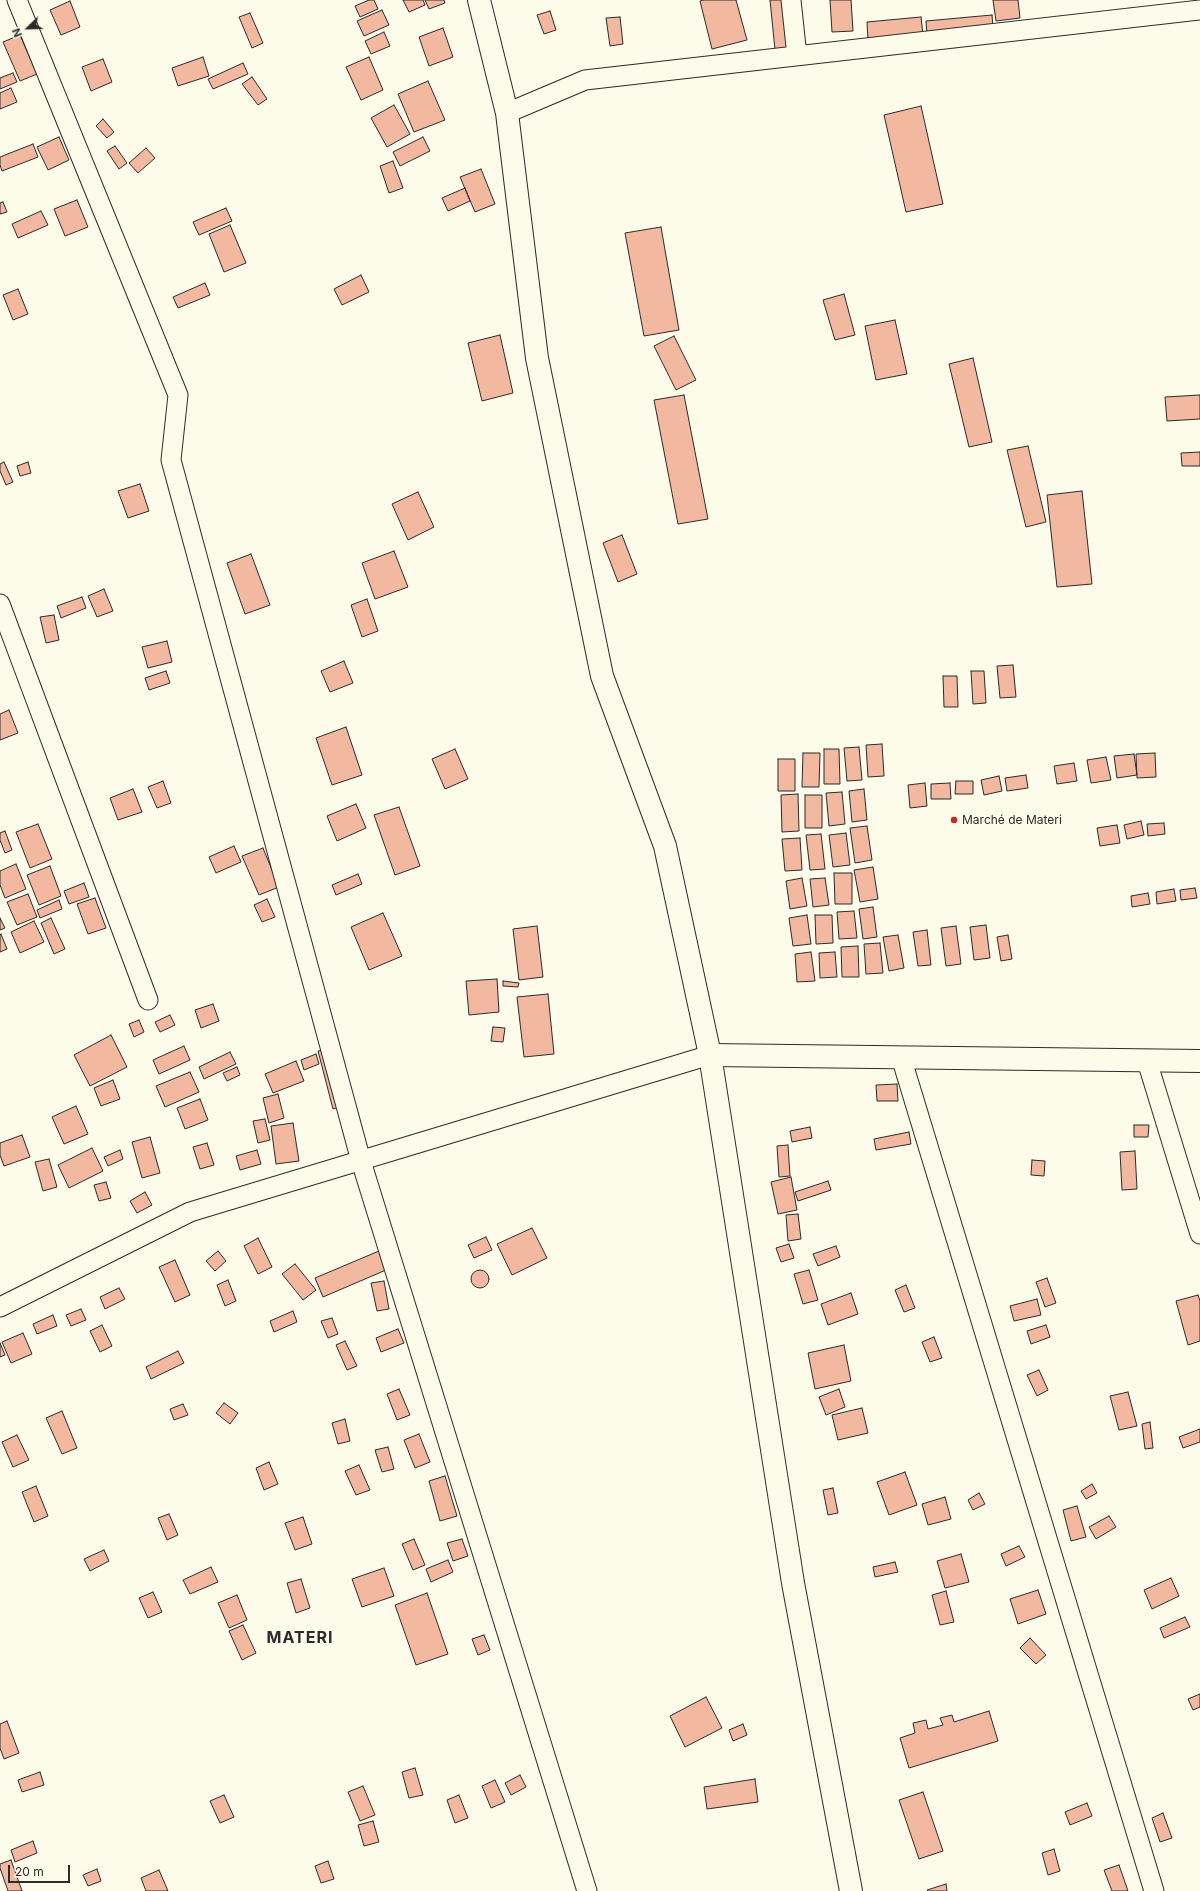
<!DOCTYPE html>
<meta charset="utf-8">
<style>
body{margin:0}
#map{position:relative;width:1200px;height:1891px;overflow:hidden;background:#fdfbea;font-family:Inter,sans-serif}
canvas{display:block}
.north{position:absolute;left:8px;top:8px;width:40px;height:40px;-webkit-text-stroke:3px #fdfbea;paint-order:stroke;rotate:247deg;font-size:11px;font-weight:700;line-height:16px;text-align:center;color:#2b2b2b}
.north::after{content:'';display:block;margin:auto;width:14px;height:18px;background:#2b2b2b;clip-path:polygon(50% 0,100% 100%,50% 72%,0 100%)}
.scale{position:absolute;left:8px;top:1865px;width:62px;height:18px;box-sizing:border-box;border:2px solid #2b2b2b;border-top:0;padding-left:5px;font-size:12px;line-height:14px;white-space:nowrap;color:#2b2b2b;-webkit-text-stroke:3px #fdfbea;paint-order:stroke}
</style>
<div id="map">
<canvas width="1200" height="1891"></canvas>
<div class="north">N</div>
<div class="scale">20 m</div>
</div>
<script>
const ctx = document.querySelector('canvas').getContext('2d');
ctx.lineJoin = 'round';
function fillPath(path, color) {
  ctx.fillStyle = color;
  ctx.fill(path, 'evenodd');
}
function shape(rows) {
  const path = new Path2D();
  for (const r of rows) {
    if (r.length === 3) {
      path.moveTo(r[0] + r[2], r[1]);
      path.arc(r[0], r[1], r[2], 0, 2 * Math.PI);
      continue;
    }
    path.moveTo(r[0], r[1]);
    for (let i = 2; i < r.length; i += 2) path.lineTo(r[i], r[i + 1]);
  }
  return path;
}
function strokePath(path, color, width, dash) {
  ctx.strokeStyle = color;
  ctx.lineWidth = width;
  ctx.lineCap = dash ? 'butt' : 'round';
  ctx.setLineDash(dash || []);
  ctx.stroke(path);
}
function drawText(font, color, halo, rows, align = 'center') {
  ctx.font = font + ' Inter,sans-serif';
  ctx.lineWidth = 3;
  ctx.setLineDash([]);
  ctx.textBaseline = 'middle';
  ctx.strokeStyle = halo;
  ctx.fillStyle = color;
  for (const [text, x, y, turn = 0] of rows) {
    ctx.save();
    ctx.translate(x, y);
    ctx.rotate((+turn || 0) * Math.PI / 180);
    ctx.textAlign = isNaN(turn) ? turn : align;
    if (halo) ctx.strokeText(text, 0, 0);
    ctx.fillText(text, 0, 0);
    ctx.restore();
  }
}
const building = shape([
 [369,0,374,0,378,9,360,17,355,6,369,0],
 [403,0,423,0,425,5,409,12,403,0],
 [425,0,444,0,445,3,429,9,425,0],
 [703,0,736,0,747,40,712,49,700,1,703,0],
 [770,0,789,0,794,48,775,50,770,0],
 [830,0,851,0,853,31,832,32,830,0],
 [993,0,1018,0,1020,18,996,21,993,0],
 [70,1,80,27,61,35,50,10,70,1],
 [382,10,389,25,364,36,357,21,382,10],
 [550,11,556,30,544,34,537,15,550,11],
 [250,13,263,43,252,48,239,17,250,13],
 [992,15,993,28,927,34,926,21,992,15],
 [620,17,623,44,610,46,606,18,620,17],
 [921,17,923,35,868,40,867,22,921,17],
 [443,28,453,57,429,66,419,37,443,28],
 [384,32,390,46,371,54,365,41,384,32],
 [20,35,37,74,20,81,3,42,20,35],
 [203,57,209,76,178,86,172,68,203,57],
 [369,57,383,90,361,100,346,67,369,57],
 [103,59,112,82,91,91,82,67,103,59],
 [243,63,248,74,213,89,208,79,243,63],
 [13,73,17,82,0,89,0,78,13,73],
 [252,77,267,99,258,105,242,84,252,77],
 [428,81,445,120,414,132,398,94,428,81],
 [11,88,17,102,0,109,0,93,11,88],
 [394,105,410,134,387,147,371,118,394,105],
 [921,106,943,204,906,212,884,115,921,106],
 [103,119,114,132,107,138,96,126,103,119],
 [59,137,69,160,48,170,37,147,59,137],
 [423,137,430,151,400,166,393,152,423,137],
 [33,144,38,157,2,171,0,165,0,157,33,144],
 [115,146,127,163,119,169,107,151,115,146],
 [146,148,155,158,138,173,129,163,146,148],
 [393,161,403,188,389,193,380,166,393,161],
 [481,169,495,204,475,212,460,177,481,169],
 [465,188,470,201,448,211,442,198,465,188],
 [77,200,88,227,65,236,54,209,77,200],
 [3,202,7,212,0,214,0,203,3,202],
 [226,208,232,221,199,235,193,222,226,208],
 [41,211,48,225,18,238,12,224,41,211],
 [230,225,246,263,224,272,209,234,230,225],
 [661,227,679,330,644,336,625,233,661,227],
 [361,275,369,292,342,305,334,289,361,275],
 [205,283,210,295,178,308,173,297,205,283],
 [18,289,28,314,13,320,3,295,18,289],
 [844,294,855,335,835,340,823,300,844,294],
 [895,320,907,374,876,380,865,326,895,320],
 [500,335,513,393,482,401,468,343,500,335],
 [674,336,696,380,676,390,654,346,674,336],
 [973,358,992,442,969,447,949,364,973,358],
 [684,395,708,519,678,524,654,400,684,395],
 [1200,395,1200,419,1167,421,1165,397,1200,395],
 [1028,446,1046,522,1026,527,1007,450,1028,446],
 [1200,452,1200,466,1182,466,1181,453,1200,452],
 [4,462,13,482,6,485,0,471,0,464,4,462],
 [28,462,31,473,20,476,17,466,28,462],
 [140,484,149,511,128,518,118,491,140,484],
 [1082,491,1092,584,1057,587,1047,495,1082,491],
 [418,492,434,527,408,540,392,504,418,492],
 [622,535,637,574,618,582,603,543,622,535],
 [394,551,408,587,375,599,362,563,394,551],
 [251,554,270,605,245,614,227,563,251,554],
 [104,589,113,611,97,617,88,596,104,589],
 [82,597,86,608,61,618,57,606,82,597],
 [367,599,378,631,362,637,351,605,367,599],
 [54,615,59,640,46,643,40,617,54,615],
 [167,641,172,662,148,668,142,647,167,641],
 [344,661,353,683,330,692,321,671,344,661],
 [1013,665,1016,697,1000,698,997,666,1013,665],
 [166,671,170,683,149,690,145,678,166,671],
 [971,671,984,671,986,703,973,704,971,671],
 [943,676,957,676,958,707,944,707,943,676],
 [9,710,18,733,0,740,0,714,9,710],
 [346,727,362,775,332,785,316,738,346,727],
 [882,744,884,776,868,777,866,745,882,744],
 [859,747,862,780,847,781,844,748,859,747],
 [455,749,468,779,445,789,432,759,455,749],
 [824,749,839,749,840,784,824,784,824,749],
 [803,753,820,753,819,787,802,787,803,753],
 [1155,753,1156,777,1137,778,1136,754,1155,753],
 [1134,754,1137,775,1117,778,1114,756,1134,754],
 [1106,757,1111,780,1091,783,1087,760,1106,757],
 [778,759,795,759,795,791,778,791,778,759],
 [1074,763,1077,781,1057,784,1054,766,1074,763],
 [1026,775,1028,788,1007,791,1005,778,1026,775],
 [999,776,1002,791,984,795,981,780,999,776],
 [163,781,171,803,157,808,148,787,163,781],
 [956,781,973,781,973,794,955,794,956,781],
 [925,783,927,806,910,808,908,785,925,783],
 [950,783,951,799,931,799,931,784,950,783],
 [133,789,142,812,118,820,110,798,133,789],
 [864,789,867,820,852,822,849,791,864,789],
 [842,792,845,824,829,826,826,793,842,792],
 [798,794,799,831,782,832,781,795,798,794],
 [805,795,822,795,822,828,805,828,805,795],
 [356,804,366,828,337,841,327,816,356,804],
 [399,807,420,866,395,875,374,815,399,807],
 [1141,821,1144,835,1127,839,1124,825,1141,821],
 [1164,823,1165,834,1148,836,1147,824,1164,823],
 [38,824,52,859,30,868,16,832,38,824],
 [1117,825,1120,843,1100,846,1097,828,1117,825],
 [867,826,872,860,855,863,850,828,867,826],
 [5,831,12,850,5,853,0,840,0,833,5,831],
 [846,833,850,865,833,867,829,835,846,833],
 [821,834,825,869,810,870,806,835,821,834],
 [800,838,802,870,785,871,782,839,800,838],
 [234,846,241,862,216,873,209,857,234,846],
 [263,848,279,887,259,895,242,856,263,848],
 [16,864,26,889,5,898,0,885,0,871,16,864],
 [50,866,61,896,39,905,27,875,50,866],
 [873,867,878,899,860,902,854,870,873,867],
 [834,873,852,873,852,904,835,904,834,873],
 [358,874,362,884,336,895,332,885,358,874],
 [802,878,807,906,790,909,786,881,802,878],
 [825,878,829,905,813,907,810,879,825,878],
 [84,883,89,897,69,904,64,891,84,883],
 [1195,888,1197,898,1181,900,1180,890,1195,888],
 [1174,889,1176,901,1157,904,1156,892,1174,889],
 [1148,893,1150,904,1132,907,1131,896,1148,893],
 [28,894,37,917,17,925,7,902,28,894],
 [95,898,106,928,88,934,77,904,95,898],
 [267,899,275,917,262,922,254,905,267,899],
 [59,900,62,909,40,918,37,910,59,900],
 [873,907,877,937,863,939,859,909,873,907],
 [854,911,857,938,839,939,837,912,854,911],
 [383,913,402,956,369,970,351,927,383,913],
 [807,915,811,944,793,946,789,918,807,915],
 [815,915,832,915,833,943,816,944,815,915],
 [0,918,5,928,0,930,0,918],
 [51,918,65,949,54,954,41,923,51,918],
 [34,921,44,942,20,953,11,932,34,921],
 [986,925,990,958,974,960,970,927,986,925],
 [537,926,543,977,519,980,513,929,537,926],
 [956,926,961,964,946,966,941,928,956,926],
 [927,930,931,965,918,966,913,932,927,930],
 [1,934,7,949,0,952,0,935,1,934],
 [898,935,904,968,889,971,883,937,898,935],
 [1008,935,1012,959,1001,961,997,937,1008,935],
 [880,943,883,973,866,974,864,944,880,943],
 [858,946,859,977,842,977,841,947,858,946],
 [811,952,815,981,797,982,795,954,811,952],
 [835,952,837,977,820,978,819,953,835,952],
 [497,979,499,1012,469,1015,466,981,497,979],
 [503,981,519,983,518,987,503,986,503,981],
 [548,994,554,1054,524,1057,517,997,548,994],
 [213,1004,219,1021,201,1028,195,1010,213,1004],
 [170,1015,175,1025,160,1032,155,1022,170,1015],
 [139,1020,144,1032,134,1037,129,1024,139,1020],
 [493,1027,505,1028,503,1042,491,1041,493,1027],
 [111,1035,127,1067,90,1086,74,1055,111,1035],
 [184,1046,190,1060,159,1074,153,1060,184,1046],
 [328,1049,343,1106,333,1109,318,1051,328,1049],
 [230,1052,236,1064,204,1079,199,1067,230,1052],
 [316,1054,319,1064,304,1070,301,1060,316,1054],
 [296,1061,304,1081,273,1093,265,1074,296,1061],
 [237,1067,240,1075,227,1081,223,1073,237,1067],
 [190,1072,199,1092,165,1107,156,1086,190,1072],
 [113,1080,120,1099,101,1106,94,1088,113,1080],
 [897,1084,898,1101,877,1101,876,1085,897,1084],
 [278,1094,284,1118,269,1123,263,1098,278,1094],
 [200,1099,208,1120,185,1129,177,1108,200,1099],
 [76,1106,88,1134,64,1144,52,1117,76,1106],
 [265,1119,270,1140,258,1143,253,1121,265,1119],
 [293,1123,299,1161,276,1164,271,1126,293,1123],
 [1134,1125,1149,1125,1148,1137,1134,1137,1134,1125],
 [810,1127,812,1138,792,1142,790,1131,810,1127],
 [909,1132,911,1144,876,1150,874,1139,909,1132],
 [22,1135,30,1157,4,1166,0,1155,0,1143,22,1135],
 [150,1137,160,1173,142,1178,132,1142,150,1137],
 [207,1143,214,1165,200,1169,193,1147,207,1143],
 [788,1145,790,1176,779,1177,777,1146,788,1145],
 [92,1148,103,1171,69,1188,58,1165,92,1148],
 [120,1150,123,1159,108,1166,104,1157,120,1150],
 [257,1150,261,1164,240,1170,236,1156,257,1150],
 [1135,1151,1137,1189,1122,1190,1120,1152,1135,1151],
 [49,1159,57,1187,43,1191,35,1162,49,1159],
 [1032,1160,1045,1161,1044,1176,1031,1175,1032,1160],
 [791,1177,797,1210,778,1214,771,1182,791,1177],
 [828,1181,831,1190,798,1201,795,1192,828,1181],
 [106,1182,111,1198,99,1201,94,1185,106,1182],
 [145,1192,152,1205,137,1213,130,1201,145,1192],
 [798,1214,801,1239,788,1241,786,1215,798,1214],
 [532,1228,547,1258,512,1275,497,1244,532,1228],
 [486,1237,492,1250,474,1258,468,1245,486,1237],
 [258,1238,272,1267,258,1274,244,1246,258,1238],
 [789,1244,794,1258,781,1262,776,1248,789,1244],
 [836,1246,840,1257,818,1266,813,1254,836,1246],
 [218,1251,226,1261,215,1271,206,1261,218,1251],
 [379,1251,386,1270,323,1297,315,1278,379,1251],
 [175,1260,190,1295,175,1302,159,1267,175,1260],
 [295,1264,316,1290,303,1300,282,1274,295,1264],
 [480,1279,9],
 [809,1270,818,1300,803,1304,794,1274,809,1270],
 [1047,1278,1056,1303,1045,1307,1036,1282,1047,1278],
 [228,1280,236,1301,225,1306,217,1285,228,1280],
 [384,1281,389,1309,377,1311,371,1283,384,1281],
 [906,1285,915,1308,904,1312,895,1290,906,1285],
 [119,1288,125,1299,105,1309,100,1297,119,1288],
 [851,1293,858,1314,828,1325,821,1304,851,1293],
 [1198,1295,1200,1301,1200,1341,1188,1345,1176,1301,1198,1295],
 [1037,1299,1041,1315,1014,1321,1010,1306,1037,1299],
 [81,1309,86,1320,71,1326,66,1315,81,1309],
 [293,1311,297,1322,274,1332,270,1321,293,1311],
 [53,1315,57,1326,37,1334,33,1324,53,1315],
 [332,1318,338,1334,328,1338,321,1321,332,1318],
 [102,1325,112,1346,100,1352,90,1331,102,1325],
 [1046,1325,1050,1337,1031,1344,1027,1331,1046,1325],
 [398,1329,404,1343,381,1352,376,1338,398,1329],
 [23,1333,32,1354,11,1363,2,1342,23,1333],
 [934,1337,942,1358,930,1362,922,1342,934,1337],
 [345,1341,357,1366,347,1370,336,1345,345,1341],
 [0,1343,5,1355,0,1357,0,1343],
 [844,1345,851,1381,815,1389,808,1353,844,1345],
 [178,1351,184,1363,151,1379,146,1367,178,1351],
 [1039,1370,1048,1390,1037,1396,1027,1375,1039,1370],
 [399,1389,410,1415,397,1420,387,1394,399,1389],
 [839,1389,845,1407,826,1415,819,1397,839,1389],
 [1128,1392,1137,1426,1119,1430,1110,1396,1128,1392],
 [224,1403,238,1413,230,1424,216,1413,224,1403],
 [183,1404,188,1415,174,1420,170,1409,183,1404],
 [862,1408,868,1433,838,1440,832,1415,862,1408],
 [62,1411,77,1448,62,1454,46,1418,62,1411],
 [345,1419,350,1441,338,1444,332,1423,345,1419],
 [1150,1422,1153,1448,1145,1449,1142,1424,1150,1422],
 [1200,1429,1200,1442,1183,1448,1179,1437,1200,1429],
 [419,1434,430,1462,415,1468,404,1440,419,1434],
 [17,1435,29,1460,13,1467,2,1442,17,1435],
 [388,1447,394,1469,382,1472,375,1450,388,1447],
 [269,1462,278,1484,264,1490,256,1468,269,1462],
 [359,1465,370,1490,356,1495,345,1471,359,1465],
 [905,1472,917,1505,889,1515,877,1482,905,1472],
 [445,1476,457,1516,440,1521,429,1481,445,1476],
 [1092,1484,1097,1493,1086,1499,1081,1491,1092,1484],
 [36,1486,48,1516,34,1522,22,1492,36,1486],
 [833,1488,838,1513,828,1515,823,1490,833,1488],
 [979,1493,985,1504,973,1510,968,1500,979,1493],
 [945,1497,951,1519,928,1525,922,1504,945,1497],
 [1077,1506,1086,1537,1071,1541,1063,1510,1077,1506],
 [169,1514,178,1535,167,1540,158,1518,169,1514],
 [1109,1516,1116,1527,1096,1539,1089,1527,1109,1516],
 [303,1517,312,1544,295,1550,285,1523,303,1517],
 [414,1539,425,1565,413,1570,402,1544,414,1539],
 [462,1539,468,1556,453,1561,447,1543,462,1539],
 [1019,1546,1025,1557,1006,1566,1001,1554,1019,1546],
 [104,1550,109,1561,90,1571,84,1559,104,1550],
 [961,1554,969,1582,945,1588,937,1561,961,1554],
 [448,1560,453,1572,431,1582,426,1569,448,1560],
 [895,1562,898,1572,875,1577,873,1567,895,1562],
 [211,1567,218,1582,190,1594,183,1580,211,1567],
 [384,1568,394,1596,362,1607,352,1579,384,1568],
 [1171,1578,1179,1596,1152,1609,1144,1590,1171,1578],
 [301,1579,310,1608,296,1613,287,1583,301,1579],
 [1038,1590,1046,1614,1018,1624,1010,1599,1038,1590],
 [946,1591,954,1622,940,1625,932,1595,946,1591],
 [153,1592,162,1612,148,1618,139,1598,153,1592],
 [427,1593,448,1654,416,1665,395,1605,427,1593],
 [237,1595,247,1620,229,1628,218,1603,237,1595],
 [1185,1617,1190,1627,1164,1638,1160,1628,1185,1617],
 [243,1625,256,1653,242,1660,229,1631,243,1625],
 [484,1635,490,1650,478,1655,472,1639,484,1635],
 [1030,1638,1046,1655,1036,1664,1020,1648,1030,1638],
 [1200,1694,1200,1707,1193,1710,1188,1699,1200,1694],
 [706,1697,722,1728,685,1747,670,1716,706,1697],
 [989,1711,998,1741,909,1768,900,1738,915,1733,913,1723,926,1720,928,1729,943,1725,940,1718,952,1715,954,1722,989,1711],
 [7,1721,19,1753,4,1759,0,1748,0,1724,7,1721],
 [743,1724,747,1735,733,1741,729,1730,743,1724],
 [415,1768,423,1795,409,1798,402,1772,415,1768],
 [40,1772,44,1785,22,1792,18,1780,40,1772],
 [520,1775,526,1787,511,1795,505,1783,520,1775],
 [755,1779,758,1802,707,1809,704,1787,755,1779],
 [495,1780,505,1802,491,1808,482,1786,495,1780],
 [363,1786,375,1815,360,1821,348,1792,363,1786],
 [923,1792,943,1851,919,1859,899,1800,923,1792],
 [224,1795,234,1817,220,1823,210,1801,224,1795],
 [459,1795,468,1818,455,1823,447,1800,459,1795],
 [1087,1803,1092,1816,1070,1825,1065,1812,1087,1803],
 [1163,1813,1172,1838,1160,1842,1152,1818,1163,1813],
 [373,1821,379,1842,364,1846,358,1825,373,1821],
 [33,1841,37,1853,15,1862,11,1850,33,1841],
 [1054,1849,1060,1871,1048,1875,1042,1853,1054,1849],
 [11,1860,22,1891,8,1891,0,1868,0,1864,11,1860],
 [328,1861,334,1879,321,1883,315,1866,328,1861],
 [1119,1865,1128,1891,1112,1891,1104,1870,1119,1865],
 [97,1869,101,1881,88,1886,83,1875,97,1869],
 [159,1870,168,1891,146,1891,141,1878,159,1870],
 [946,1884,947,1891,928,1891,927,1890,946,1884]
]);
fillPath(building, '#f2b8a0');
strokePath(building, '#2b2b2b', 1);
const street = shape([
 [17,0,178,395,171,460,361,1161,587,1891],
 [791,0,797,56],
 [507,113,585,80,1200,10],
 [0,604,148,1000],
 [901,1057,1154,1891],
 [1147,1061,1200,1234],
 [0,1307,190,1212,710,1055]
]);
const secondary = shape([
 [710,1055,1200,1061]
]);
const primary = shape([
 [479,0,507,113,537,358,602,676,665,846,710,1055,793,1583,851,1891]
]);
strokePath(street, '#2b2b2b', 21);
strokePath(secondary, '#2b2b2b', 24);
strokePath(primary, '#2b2b2b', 24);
strokePath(street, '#fdfbea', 19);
strokePath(secondary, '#fdfbea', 22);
strokePath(primary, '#fdfbea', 22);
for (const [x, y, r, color] of [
 [954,820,4,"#c62828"]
]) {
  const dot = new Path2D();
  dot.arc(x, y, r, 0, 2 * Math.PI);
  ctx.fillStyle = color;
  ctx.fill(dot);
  strokePath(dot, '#fdfbea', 1.5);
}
drawText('12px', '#2b2b2b', '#fdfbea', [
 ["Marché de Materi",962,820]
], 'left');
ctx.letterSpacing = '1px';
drawText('bold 16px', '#2b2b2b', '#fdfbea', [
 ["MATERI",300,1638]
]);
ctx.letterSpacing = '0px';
</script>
